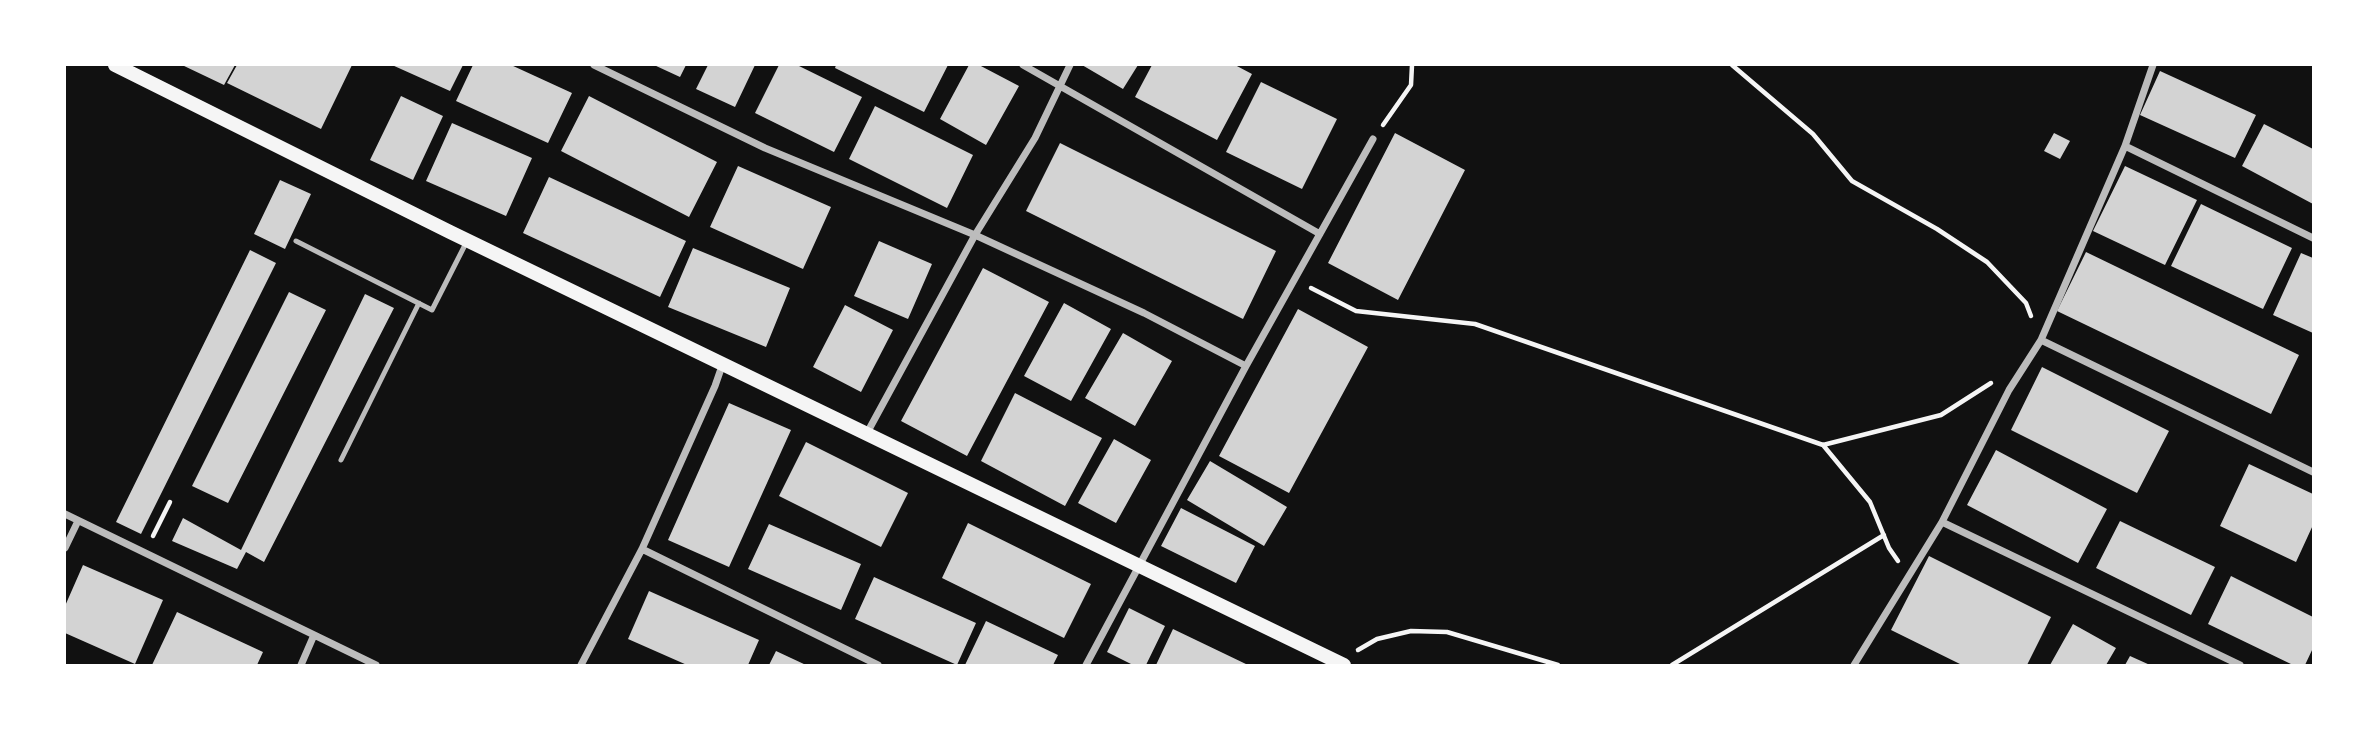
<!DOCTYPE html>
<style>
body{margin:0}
#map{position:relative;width:2378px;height:730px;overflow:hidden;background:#111;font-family:"Roboto Serif",serif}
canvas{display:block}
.frame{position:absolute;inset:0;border:66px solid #fff;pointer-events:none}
</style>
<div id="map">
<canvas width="2378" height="730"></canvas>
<div class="frame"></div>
</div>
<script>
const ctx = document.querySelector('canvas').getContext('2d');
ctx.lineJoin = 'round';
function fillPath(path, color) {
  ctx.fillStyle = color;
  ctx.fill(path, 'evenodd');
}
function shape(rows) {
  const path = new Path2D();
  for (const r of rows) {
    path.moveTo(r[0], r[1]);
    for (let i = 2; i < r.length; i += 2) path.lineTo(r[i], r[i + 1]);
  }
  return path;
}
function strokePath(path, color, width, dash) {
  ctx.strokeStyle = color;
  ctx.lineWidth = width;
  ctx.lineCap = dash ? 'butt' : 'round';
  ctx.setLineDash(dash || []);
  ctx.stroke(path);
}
fillPath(shape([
 [182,65,235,65,224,85],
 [237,65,352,65,321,129,227,83],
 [392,65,463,65,450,91],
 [473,65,511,65,572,93,548,143,456,101],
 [654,65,686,65,680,77],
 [708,65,755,65,735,107,696,89],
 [779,65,797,65,862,97,834,152,755,113],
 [836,65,948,65,924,112,835,68],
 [969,65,979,65,1019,86,986,145,940,119],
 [1082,65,1138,65,1123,89],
 [1152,65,1235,65,1252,74,1217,140,1135,97],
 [2160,71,2256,115,2235,158,2140,115],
 [1261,82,1337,119,1302,189,1226,152],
 [401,96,443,116,413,180,370,160],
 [589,96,717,162,689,217,561,151],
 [875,106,973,155,947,208,849,159],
 [452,123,532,158,506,216,426,181],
 [2264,124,2313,149,2313,204,2242,166],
 [1395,133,1465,170,1398,300,1328,263],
 [2054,133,2070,141,2060,159,2044,151],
 [1060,143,1276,251,1243,319,1026,211],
 [738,166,831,207,803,269,710,227],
 [2125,166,2197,200,2165,265,2093,231],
 [549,177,686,241,660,297,523,233],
 [280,180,311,194,285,249,254,234],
 [2201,204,2292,248,2263,309,2171,266],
 [879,241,932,264,908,319,854,296],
 [693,248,790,288,766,347,668,307],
 [250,250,276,263,141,534,116,522],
 [2086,252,2299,355,2271,414,2057,311],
 [2301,253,2313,258,2313,333,2273,315],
 [983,268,1049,302,967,456,901,421],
 [289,292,326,310,228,503,192,486],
 [365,294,394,308,264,562,246,552,237,569,172,541,183,518,241,550],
 [1064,303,1111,329,1071,401,1024,376],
 [845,305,893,330,861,392,813,367],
 [1298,309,1368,347,1289,493,1219,456],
 [1123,333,1172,361,1135,426,1085,398],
 [2042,367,2169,431,2137,493,2011,430],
 [1015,393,1102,438,1065,506,981,461],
 [729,403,791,430,729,567,668,540],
 [1114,439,1151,460,1116,523,1078,503],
 [806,442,908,493,881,547,779,496],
 [1996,450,2107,509,2078,563,1967,505],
 [1210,461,1287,507,1264,546,1187,500],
 [2249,464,2313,494,2313,525,2296,562,2220,526],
 [1181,508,1255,546,1236,583,1161,546],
 [2120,521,2215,567,2191,615,2096,568],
 [968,523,1091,584,1064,638,942,578],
 [769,524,861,564,841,610,748,569],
 [1929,556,2051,617,2027,665,1962,665,1891,630],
 [83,565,163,600,135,664,65,633,65,606],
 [2231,576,2313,617,2313,648,2305,665,2293,665,2208,624],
 [874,577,976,623,957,665,855,619],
 [649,591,759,640,748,665,687,665,628,639],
 [1129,608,1165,626,1146,665,1133,665,1107,652],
 [177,612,263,652,257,665,152,665],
 [986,621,1058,655,1053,665,965,665],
 [2073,624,2116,648,2106,665,2050,665],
 [1173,629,1248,665,1156,665],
 [776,651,806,665,769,665],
 [2130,656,2150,665,2125,665]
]), '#d3d3d3');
strokePath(shape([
 [1732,65,1813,134,1852,181,1937,229,1987,262,2026,303,2031,316],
 [1383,125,1411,85,1412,65],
 [1311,288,1356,311,1475,324,1823,445,1941,415,1991,383],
 [1823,445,1870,502,1889,548,1898,561],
 [153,536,170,502],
 [1358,650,1377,639,1411,631,1447,632,1558,665],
 [1672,665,1884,535]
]), '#f5f5f5', 4.5);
strokePath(shape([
 [296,241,432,310,466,243],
 [341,460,419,303]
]), '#bcbcbc', 5);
strokePath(shape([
 [594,65,765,148,975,235,1144,313,1246,366],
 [1023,65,1320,234],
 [2125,146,2313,238],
 [2041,340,2313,472],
 [867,433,975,235,1035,138,1070,65],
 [65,514,376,665],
 [1942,522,2240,665],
 [65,548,78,521],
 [642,549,878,665],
 [301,665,314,635],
 [581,665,642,549,715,386,723,363],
 [1086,665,1246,366,1373,139],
 [1854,665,1942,522,2009,390,2041,340,2125,146,2153,65]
]), '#bcbcbc', 7);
strokePath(shape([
 [115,65,450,232,1344,665]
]), '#f5f5f5', 14);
</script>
